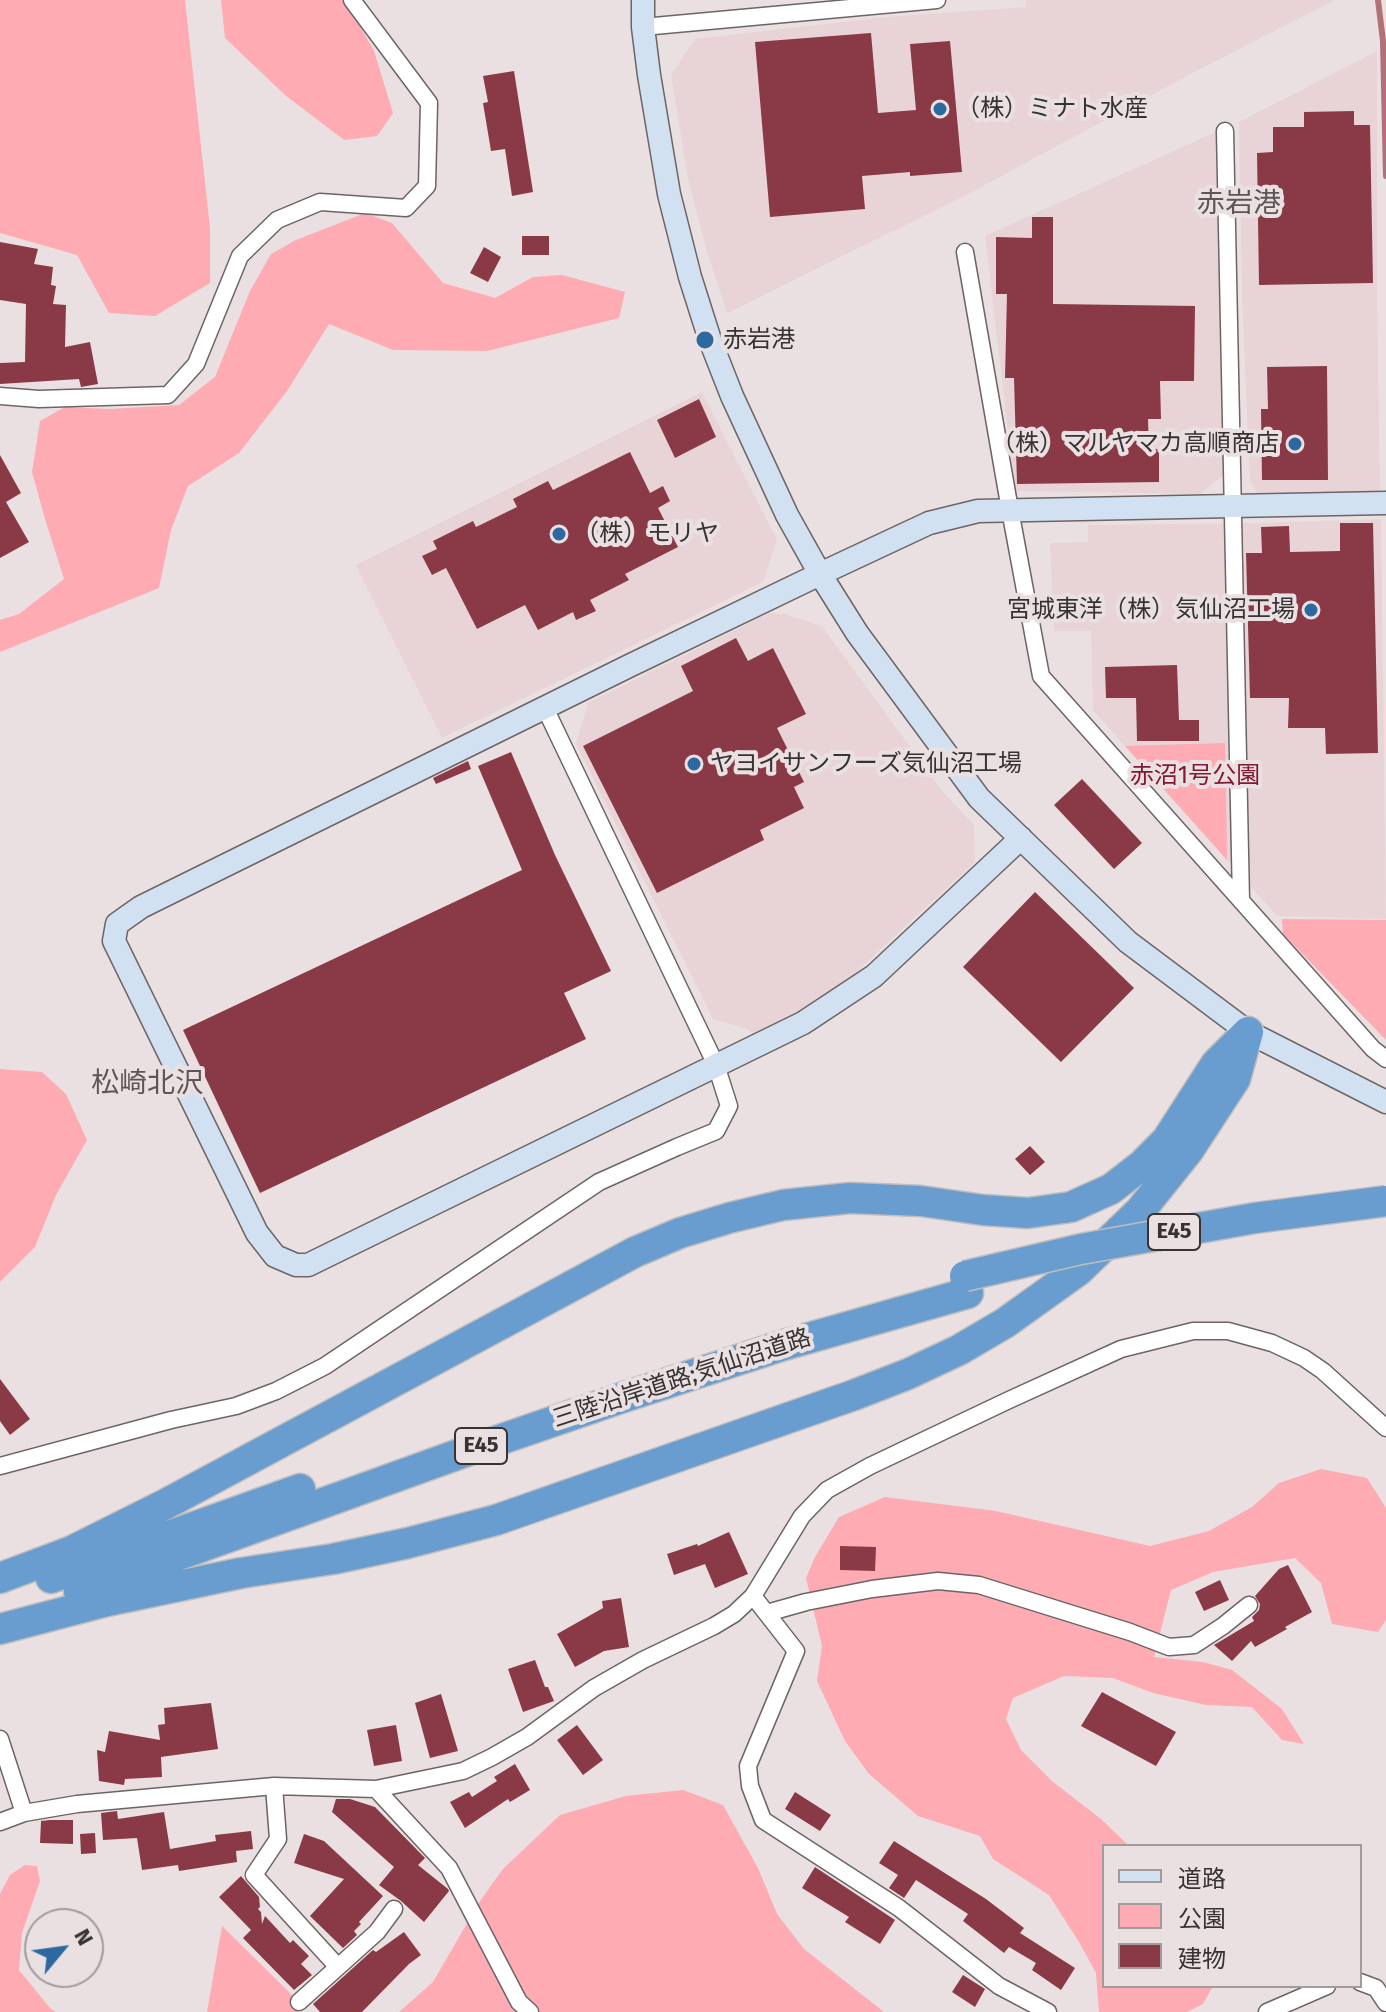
<!DOCTYPE html>
<meta charset="utf-8">
<style>
body{margin:0}
#map{position:relative;width:1386px;height:2012px;overflow:hidden;background:#eae0e1;font-family:"Fira Sans","Noto Sans JP",sans-serif}
canvas{display:block}
.legend{position:absolute;left:1102px;top:1844px;width:260px;height:144px;box-sizing:border-box;background:#eae0e1;border:2px solid #a29b9b;margin:0;padding:10px 14px;list-style:none;font-size:24px;color:#373333}
.legend li{display:flex;align-items:center;gap:16px;height:40px}
.legend b{width:40px;border:2px solid #a29b9b}
.north{position:absolute;left:24px;top:1908px;width:80px;height:80px;box-sizing:border-box;background:#eae0e1;border:2px solid #a29b9b;border-radius:50%;rotate:61deg;font-size:22px;font-weight:700;line-height:32px;text-align:center;color:#373333}
.north::after{content:'';display:block;margin:auto;width:28px;height:36px;background:#2c69a0;clip-path:polygon(50% 0,100% 100%,50% 72%,0 100%)}
</style>
<div id="map">
<canvas width="1386" height="2012"></canvas>
<ul class="legend">
<li><b style="height:10px;background:#d2e1f1"></b>道路</li>
<li><b style="height:22px;background:#feabb3"></b>公園</li>
<li><b style="height:22px;background:#8a3a47"></b>建物</li>
</ul>
<div class="north">N</div>
</div>
<script>
const ctx = document.querySelector('canvas').getContext('2d');
ctx.lineJoin = 'round';
function fillPath(path, color) {
  ctx.fillStyle = color;
  ctx.fill(path, 'evenodd');
}
function shape(rows) {
  const path = new Path2D();
  for (const r of rows) {
    path.moveTo(r[0], r[1]);
    for (let i = 2; i < r.length; i += 2) path.lineTo(r[i], r[i + 1]);
  }
  return path;
}
function strokePath(path, color, width, dash) {
  ctx.strokeStyle = color;
  ctx.lineWidth = width;
  ctx.lineCap = dash ? 'butt' : 'round';
  ctx.setLineDash(dash || []);
  ctx.stroke(path);
}
function drawText(font, color, halo, rows, align = 'center') {
  ctx.font = font + ' "Fira Sans","Noto Sans JP",sans-serif';
  ctx.lineWidth = 8;
  ctx.setLineDash([]);
  ctx.textBaseline = 'middle';
  ctx.strokeStyle = halo;
  ctx.fillStyle = color;
  for (const [text, x, y, turn = 0] of rows) {
    ctx.save();
    ctx.translate(x, y);
    ctx.rotate((+turn || 0) * Math.PI / 180);
    ctx.textAlign = isNaN(turn) ? turn : align;
    if (halo) ctx.strokeText(text, 0, 0);
    ctx.fillText(text, 0, 0);
    ctx.restore();
  }
}
fillPath(shape([
 [1026,0,1335,0,1198,70,968,194,727,313,707,252,688,179,671,75,695,39,886,17,1026,7],
 [1377,51,1377,293,1380,494,1260,499,1250,481,1242,296,1239,122],
 [1216,132,1222,294,1226,473,1200,494,1015,491,985,236],
 [702,392,777,540,763,582,442,738,356,565],
 [1381,519,1386,919,1277,916,1093,710,1091,631,1054,631,1050,543,1088,542,1088,525,1254,523],
 [769,613,785,614,822,626,943,792,974,825,975,862,854,974,783,1022,753,1035,748,1029,713,1019,576,744,588,703]
]), '#e8d4d6');
fillPath(shape([
 [0,0,185,0,210,228,210,283,155,316,109,313,77,255,0,233],
 [221,0,345,0,374,51,393,113,377,136,344,140,285,95,225,38],
 [365,213,392,223,443,283,495,298,533,277,562,275,625,292,619,318,487,351,393,350,329,324,287,391,239,453,188,486,171,530,159,588,0,652,0,620,19,614,64,579,45,519,32,472,40,421,65,407,110,409,179,405,215,377,250,291,271,254,296,240],
 [1225,743,1227,860,1125,746],
 [1282,919,1386,920,1386,1040,1283,934],
 [0,1069,42,1072,66,1094,87,1140,56,1195,35,1247,0,1282],
 [1321,1469,1367,1478,1386,1508,1386,1620,1378,1632,1332,1624,1321,1583,1295,1558,1213,1572,1171,1590,1154,1657,1203,1662,1232,1670,1282,1709,1304,1744,1282,1740,1252,1707,1206,1705,1153,1693,1113,1678,1064,1676,1013,1698,1006,1719,1021,1750,1053,1782,1101,1819,1129,1846,1104,1846,1104,1986,1213,1986,1203,2004,1187,2012,1099,2012,1096,1973,1079,1942,1049,1895,993,1859,980,1836,918,1816,869,1774,845,1741,817,1681,822,1646,806,1578,815,1557,839,1517,885,1497,996,1511,1150,1546,1209,1531,1252,1507,1279,1483],
 [683,1790,723,1805,758,1868,777,1914,804,1949,884,2012,399,2012,433,1982,480,1901,503,1869,560,1815,626,1796],
 [25,1865,37,1866,40,1881,22,1933,19,1970,50,2008,56,2012,0,2012,0,1894,10,1875],
 [222,1926,296,1999,297,2012,207,2012]
]), '#feabb3');
strokePath(shape([
 [1378,0,1383,41,1386,176]
]), '#b27178', 6);
fillPath(shape([
 [871,33,878,113,916,110,910,44,950,41,962,172,910,176,910,172,862,176,865,209,770,217,755,42],
 [514,71,533,192,512,196,505,149,491,151,483,103,488,102,483,76],
 [1354,111,1354,125,1370,125,1373,283,1259,285,1257,153,1273,152,1273,127,1304,127,1304,112],
 [1032,217,1053,217,1053,304,1195,306,1194,381,1160,381,1161,419,1148,419,1149,449,1159,449,1159,482,1017,484,1014,378,1005,378,1007,294,996,294,996,237,1032,238],
 [522,236,549,236,549,255,522,255],
 [0,242,38,249,34,264,53,267,51,285,56,286,53,304,66,305,65,347,90,342,98,384,81,387,79,379,0,384,0,363,25,362,26,304,0,300],
 [484,247,501,257,488,282,470,273],
 [1327,366,1328,480,1262,480,1261,409,1268,409,1267,367],
 [699,399,716,437,675,458,657,420],
 [630,452,650,493,663,486,670,501,658,508,678,547,625,574,629,580,590,600,596,611,576,620,573,612,538,630,525,605,477,629,446,568,432,575,422,556,437,549,433,541,473,521,476,527,517,507,513,499,548,481,553,490],
 [0,455,21,493,6,502,29,542,0,558],
 [1340,523,1373,523,1378,753,1326,754,1325,728,1288,728,1289,698,1250,698,1246,553,1262,553,1261,527,1289,526,1290,552,1340,551],
 [736,638,748,661,773,648,806,714,777,728,804,782,794,787,804,808,760,830,764,840,657,893,583,746,693,691,681,666],
 [1177,665,1179,720,1199,720,1199,741,1137,741,1136,698,1106,698,1105,667],
 [511,752,555,855,611,971,564,993,586,1039,260,1193,183,1030,522,870,478,766],
 [468,761,471,769,436,784,433,778],
 [1082,779,1142,843,1114,869,1054,805],
 [1035,892,1134,988,1061,1062,963,967],
 [1030,1146,1045,1162,1030,1175,1015,1159],
 [0,1379,30,1419,10,1435,0,1421],
 [729,1532,748,1574,715,1588,705,1564,674,1575,667,1554,697,1544,698,1546],
 [840,1546,876,1547,875,1571,840,1570],
 [1288,1565,1312,1612,1285,1627,1287,1629,1255,1647,1251,1641,1232,1661,1214,1645,1254,1621,1252,1617,1259,1610,1260,1604,1255,1596,1279,1569],
 [1220,1580,1229,1600,1204,1611,1195,1592],
 [621,1598,629,1647,604,1651,575,1667,557,1634,603,1608,602,1601],
 [535,1660,545,1687,548,1687,554,1701,523,1712,508,1669],
 [1102,1692,1176,1732,1156,1766,1081,1726],
 [441,1694,458,1751,430,1758,415,1703],
 [211,1703,218,1749,161,1757,162,1777,125,1779,124,1785,99,1781,97,1750,105,1752,109,1731,160,1740,158,1725,165,1724,164,1708],
 [396,1725,402,1761,374,1766,367,1730],
 [577,1725,603,1760,583,1775,557,1740],
 [515,1764,530,1790,510,1802,508,1799,465,1828,450,1802,469,1792,472,1797,497,1781,494,1777],
 [795,1792,831,1815,820,1831,785,1809],
 [336,1799,350,1799,375,1807,425,1858,418,1865,448,1889,449,1891,424,1922,401,1901,379,1885,394,1867,332,1812],
 [117,1811,118,1819,164,1812,170,1849,216,1841,215,1835,251,1831,253,1849,236,1851,237,1862,179,1871,178,1865,142,1870,137,1838,103,1840,101,1813],
 [50,1820,73,1820,73,1844,40,1843,41,1821],
 [95,1833,96,1853,81,1854,80,1834],
 [304,1834,324,1841,383,1896,359,1922,361,1924,354,1931,357,1935,343,1948,310,1916,344,1879,294,1863],
 [894,1841,986,1899,1024,1928,1020,1933,1075,1968,1061,1990,1032,1970,1036,1963,1009,1947,1004,1953,963,1921,968,1914,916,1880,904,1898,889,1888,898,1875,879,1863],
 [815,1867,895,1920,880,1944,845,1922,849,1917,802,1888],
 [241,1876,259,1897,260,1907,258,1909,261,1912,262,1924,265,1916,290,1943,293,1940,309,1956,301,1964,312,1975,294,1990,243,1938,251,1930,219,1897],
 [404,1932,421,1955,409,1964,362,2012,320,2012,313,2004,373,1950,376,1952],
 [963,1975,985,1989,975,2007,952,1992]
]), '#8a3a47');
const street = shape([
 [643,27,937,0],
 [1225,131,1241,901],
 [965,252,1010,510,1041,676,1373,1049,1386,1059],
 [0,396,39,399,168,395,196,364,240,256,277,220,320,202,406,208,427,186,429,103,352,0],
 [0,1466,171,1420,236,1406,276,1391,325,1366,599,1182,677,1147,716,1131,729,1106,716,1065,545,708],
 [753,1596,796,1651,748,1766,750,1786,763,1820,899,1908,999,1986,1048,2012],
 [767,1613,806,1602,872,1589,938,1581,979,1585,1130,1632,1169,1647,1194,1645,1223,1626,1249,1605],
 [0,1739,24,1813],
 [274,1786,278,1839,254,1875,337,1966],
 [376,1789,449,1868,519,2002,530,2012],
 [0,1822,24,1813,77,1804,274,1786,376,1789,463,1771,492,1757,527,1737,594,1688,643,1660,714,1626,734,1614,753,1596,802,1516,827,1490,870,1466,1009,1400,1121,1349,1193,1331,1228,1331,1272,1343,1304,1358,1323,1371,1386,1428],
 [1360,1982,1376,1988,1386,2003],
 [299,2002,377,1932,394,1909],
 [1267,2012,1327,1986]
]);
const secondary = shape([
 [643,0,643,27,649,75,669,194,690,277,710,340,732,396,787,515,820,574,857,633,979,798,1128,942,1248,1032,1386,1102],
 [1021,838,874,976,803,1023,308,1265,296,1265,275,1256,257,1233,114,941,117,924,141,907,631,665,820,574,929,523,978,511,1386,503]
]);
const highway = shape([
 [0,1578,72,1551,164,1505,635,1252,680,1233,729,1218,783,1205,850,1198,921,1201,983,1210,1028,1213,1071,1207,1111,1189,1142,1165,1167,1140,1216,1064,1247,1033],
 [51,1578,300,1489],
 [79,1591,473,1449,621,1398,784,1345,968,1293],
 [0,1629,107,1601,241,1573,333,1559,408,1543,496,1520,854,1395,908,1374,959,1350,1005,1323,1079,1270,1140,1211,1188,1151,1235,1079,1248,1032]
]);
strokePath(street, '#6d6465', 19);
strokePath(secondary, '#6d6465', 25);
strokePath(highway, '#bfbebe', 33);
strokePath(street, '#fff', 16);
strokePath(secondary, '#d2e1f1', 22);
strokePath(highway, '#699ccf', 30);
const highwayBridge = shape([
 [965,1276,1081,1249,1255,1218,1386,1201]
]);
strokePath(highwayBridge, '#bfbebe', 33, []);
strokePath(highwayBridge, '#699ccf', 30);
for (const [x, y, r, color] of [
 [940,109,8,"#2c69a0"],
 [705,340,10,"#2c69a0"],
 [1295,444,8,"#2c69a0"],
 [559,534,8,"#2c69a0"],
 [1311,610,8,"#2c69a0"],
 [694,764,8,"#2c69a0"]
]) {
  const dot = new Path2D();
  dot.arc(x, y, r, 0, 2 * Math.PI);
  ctx.fillStyle = color;
  ctx.fill(dot);
  strokePath(dot, '#eae0e1', 3);
}
for (const [x, y, w] of [
 [1174,1232,52],
 [481,1446,52]
]) {
  const box = new Path2D();
  box.roundRect(x - w / 2, y - 18, w, 36, 6);
  ctx.fillStyle = '#eae0e1';
  ctx.fill(box);
  strokePath(box, '#373333', 2);
}
drawText('bold 22px', '#373333', null, [
 ["E45",1174,1232],
 ["E45",481,1446]
]);
drawText('24px', '#373333', '#eae0e1', [
 ["（株）ミナト水産",956,109],
 ["赤岩港",723,340],
 ["（株）マルヤマカ高順商店",1279,444,"right"],
 ["（株）モリヤ",575,534],
 ["宮城東洋（株）気仙沼工場",1295,610,"right"],
 ["ヤヨイサンフーズ気仙沼工場",710,764]
], 'left');
drawText('24px', '#821832', '#eae0e1', [
 ["赤沼1号公園",1195,776]
]);
drawText('24px', '#373333', '#eae0e1', [
 ["三陸沿岸道路;気仙沼道路",682,1379,-18]
]);
drawText('28px', '#5e5556', '#eae0e1', [
 ["赤岩港",1239,204],
 ["松崎北沢",147,1084]
]);
</script>
